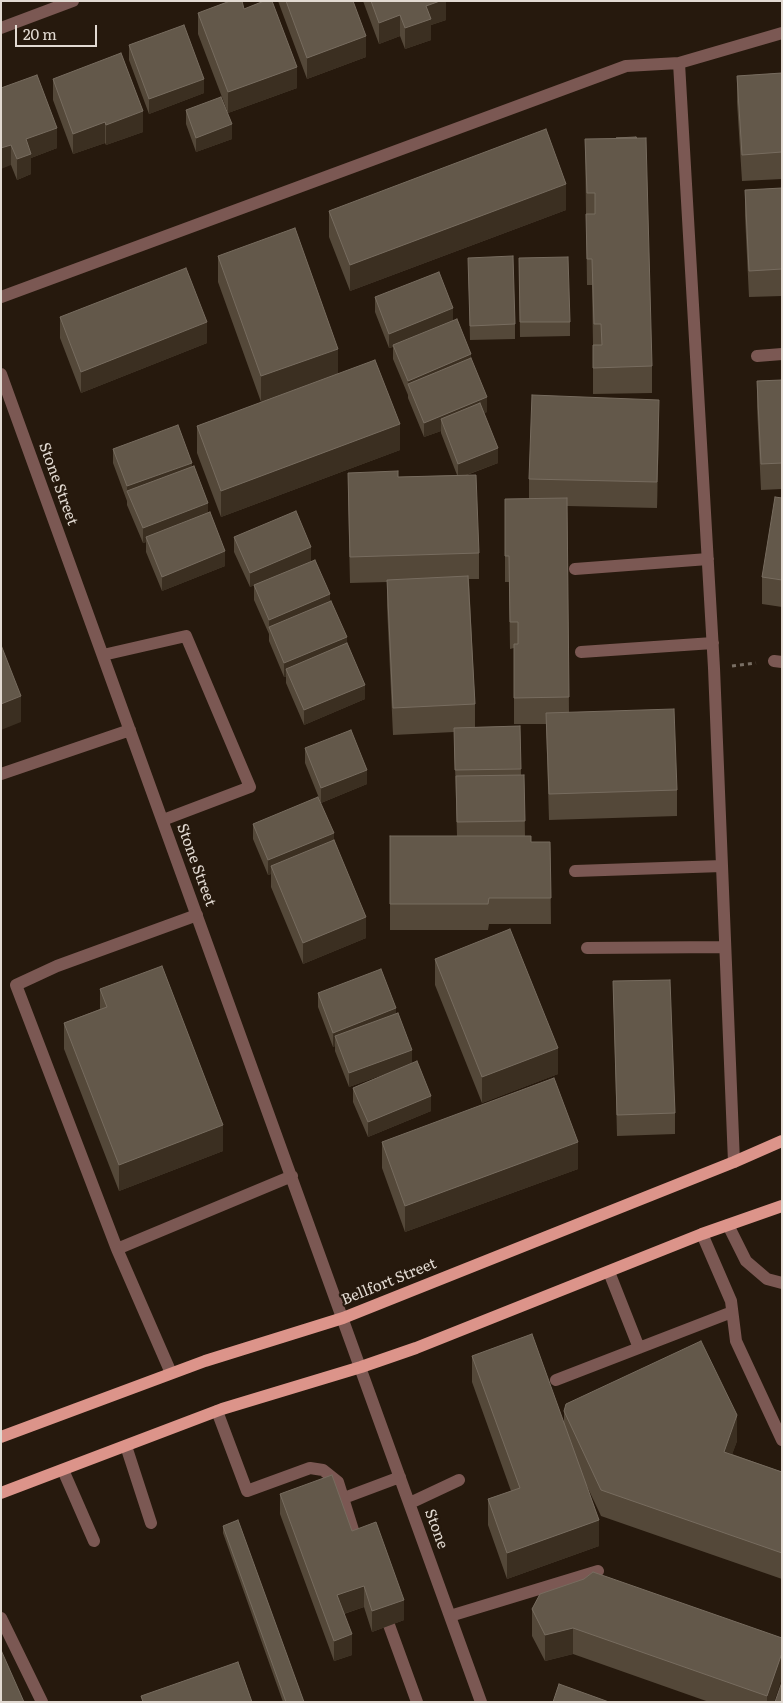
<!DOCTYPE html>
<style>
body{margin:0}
#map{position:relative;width:783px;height:1703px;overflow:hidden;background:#26190d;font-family:Literata,serif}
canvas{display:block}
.frame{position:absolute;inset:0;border:2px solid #e2dad2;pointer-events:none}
.scale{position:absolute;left:15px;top:25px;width:82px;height:22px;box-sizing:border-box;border:2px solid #e2dad2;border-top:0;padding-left:6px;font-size:15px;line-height:18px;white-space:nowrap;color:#e2dad2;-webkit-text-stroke:4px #26190d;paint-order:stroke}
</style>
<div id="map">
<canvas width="783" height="1703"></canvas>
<div class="frame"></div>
<div class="scale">20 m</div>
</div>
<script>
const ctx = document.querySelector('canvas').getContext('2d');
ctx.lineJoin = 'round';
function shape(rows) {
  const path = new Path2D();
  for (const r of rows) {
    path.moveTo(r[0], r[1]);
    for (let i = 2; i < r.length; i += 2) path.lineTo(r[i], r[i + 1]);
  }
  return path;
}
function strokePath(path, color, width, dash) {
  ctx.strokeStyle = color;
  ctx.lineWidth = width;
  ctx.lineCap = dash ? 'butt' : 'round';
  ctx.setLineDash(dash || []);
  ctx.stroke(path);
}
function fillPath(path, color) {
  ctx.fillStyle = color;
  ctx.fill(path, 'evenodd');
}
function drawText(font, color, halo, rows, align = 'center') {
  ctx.font = font + ' Literata,serif';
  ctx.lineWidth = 4.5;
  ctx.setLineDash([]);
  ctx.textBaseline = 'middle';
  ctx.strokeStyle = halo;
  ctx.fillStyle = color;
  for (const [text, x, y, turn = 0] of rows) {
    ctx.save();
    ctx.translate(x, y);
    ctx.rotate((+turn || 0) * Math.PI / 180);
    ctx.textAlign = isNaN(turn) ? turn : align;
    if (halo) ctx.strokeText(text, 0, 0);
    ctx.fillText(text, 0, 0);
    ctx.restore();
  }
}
strokePath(shape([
 [732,666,756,663]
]), '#796f64', 3, [4, 4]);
strokePath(shape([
 [1,28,73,1],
 [679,63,714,668,734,1162],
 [1,297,626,66,679,63,782,33],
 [757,356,782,354],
 [1,374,481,1702],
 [575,569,708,559],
 [581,652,713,643],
 [103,655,186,636,250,787,163,820],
 [774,661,782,662],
 [1,774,130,730],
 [575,871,722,866],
 [587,948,725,947],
 [728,1225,746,1261,767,1279,782,1283],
 [702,1234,731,1301,736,1341,782,1440],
 [117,1249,16,985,57,966,197,915],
 [609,1272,639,1348],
 [171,1373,117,1249,292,1176],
 [556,1380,732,1312],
 [217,1411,247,1491,310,1468,323,1470,338,1482,358,1546],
 [126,1446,151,1523],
 [63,1470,94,1541],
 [344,1498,400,1477],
 [410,1503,459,1480],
 [450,1616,598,1571],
 [1,1618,42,1702],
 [389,1625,417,1702]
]), '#7b5853', 12);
strokePath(shape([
 [1,1437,205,1361,343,1318,734,1162,782,1141],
 [1,1493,222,1409,361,1367,416,1348,702,1234,782,1206]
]), '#dc948a', 12);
fillPath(shape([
 [278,1,353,1,366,57,307,79],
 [363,1,446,1,446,20,431,25,431,40,405,49,400,36,379,44],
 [244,9,297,88,228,113,198,34,198,13],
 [129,45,204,93,149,114,129,60],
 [782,73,782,179,742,181,737,102,737,76],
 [53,79,143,132,106,145,105,143,73,154,53,100],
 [1,88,57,148,31,158,31,174,17,180,11,165],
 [186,110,232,139,196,152,186,124],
 [585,139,652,366,652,393,593,394,593,345,592,285,587,285],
 [782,188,782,296,749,297,745,216,745,190],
 [566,210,350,291,329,237,329,211],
 [218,256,338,374,400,450,221,517,197,453,197,426,282,395,261,402,218,282],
 [468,258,515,324,515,339,470,340],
 [519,258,570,322,570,336,520,337],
 [375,297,453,320,471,360,487,412,484,413,498,463,467,475,479,553,479,579,469,579,475,704,475,727,520,726,521,775,524,775,525,836,531,842,550,842,551,924,489,924,488,930,390,930,390,836,457,836,454,732,393,735,387,606,387,582,350,583,348,499,348,473,398,477,457,475,441,433,441,431,424,437,408,398,408,395,393,359,393,347,389,348,375,312],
 [60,317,207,343,81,393,60,338],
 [782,380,782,489,761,490,757,407,757,381],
 [659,426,657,508,567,506,569,712,677,790,677,816,549,820,546,724,514,724,514,648,510,649,509,582,505,582,505,499,529,499,529,479],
 [113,449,208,513,225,566,162,591,146,552,146,542,143,543,127,505,127,500,127,501,113,463],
 [782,498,782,607,762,604,762,577],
 [234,537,311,562,330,602,347,644,365,699,304,725,286,683,286,677,284,677,269,641,269,634,254,600,254,585,250,587,234,552],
 [305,748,367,784,321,803,305,763],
 [253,824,334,840,366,938,303,964,271,887,271,874,268,875,253,839],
 [435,959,558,1074,482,1103,435,985],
 [613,981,675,1113,675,1134,617,1136],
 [100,989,223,1151,119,1191,64,1049,64,1023,100,1009],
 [318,993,396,1014,412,1064,431,1111,368,1137,353,1102,353,1088,398,1069,349,1087,335,1051,335,1046,333,1047,318,1007],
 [382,1142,578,1169,405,1232,382,1168],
 [472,1356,564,1422,564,1411,737,1441,732,1454,782,1472,782,1579,601,1516,586,1484,599,1546,507,1579,488,1525,488,1499,511,1491,472,1382],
 [280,1494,352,1531,404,1620,372,1632,364,1607,344,1614,352,1655,334,1661,280,1514],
 [223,1526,304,1702,283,1702,223,1533],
 [532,1609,782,1638,774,1702,709,1702,573,1654,545,1661,532,1636]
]), '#544839');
fillPath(shape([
 [440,1,446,1,446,20,431,25,431,40,405,49,405,28,426,6],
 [400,15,400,36,379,44,379,23],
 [366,36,366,57,307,79,307,58],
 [297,67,297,88,228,113,228,92],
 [204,79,204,93,149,114,149,99],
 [143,111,143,132,106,145,106,125],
 [105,122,105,143,73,154,73,134],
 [232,124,232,139,196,152,196,138],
 [57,128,57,148,31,158,31,174,17,180,17,159,26,139],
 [11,145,11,165,1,169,1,148],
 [566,184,566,210,350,291,350,265],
 [453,308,453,323,389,348,389,334],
 [207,322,207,343,81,393,81,372],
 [338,349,338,375,261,402,261,376],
 [471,354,471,369,408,384,408,395,408,381],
 [487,397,487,412,445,429,441,419,441,431,424,437,424,423],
 [659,400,659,426,657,508,657,482],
 [400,424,400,450,221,517,221,491],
 [498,448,498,463,458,478,458,464],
 [192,463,192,477,127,491,127,501,127,486],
 [208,503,208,517,146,537,146,542,143,543,143,528],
 [311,547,311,562,250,587,250,573],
 [225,551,225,566,162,591,162,577],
 [330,594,330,609,269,627,269,634,269,620],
 [347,637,347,651,286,669,286,677,284,677,284,663],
 [365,685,365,699,304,725,304,710],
 [21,696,21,722,1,730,1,704],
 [367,770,367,784,321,803,321,788],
 [334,833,334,847,271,866,271,874,268,875,268,860],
 [366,917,366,938,303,964,303,943],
 [396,1008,396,1023,335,1036,335,1046,333,1047,333,1033],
 [558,1048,558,1074,482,1103,482,1077],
 [412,1050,412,1064,349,1087,349,1073],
 [431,1096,431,1111,368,1137,368,1122],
 [223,1125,223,1151,119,1191,119,1165],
 [578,1142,578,1169,405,1232,405,1206],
 [737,1415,737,1441,724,1478,724,1452],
 [599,1520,599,1546,507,1579,507,1553],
 [364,1586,364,1607,337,1616,337,1595],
 [404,1600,404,1620,372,1632,372,1611],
 [573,1628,573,1654,545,1661,545,1635],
 [352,1634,352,1655,334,1661,334,1641],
 [782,1653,782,1679,774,1702,767,1702,767,1696]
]), '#3b2f21');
const building = shape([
 [230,1,242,1,244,9,264,1,272,1,297,67,228,92,198,13,230,1],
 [286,1,353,1,366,36,307,58,286,1],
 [371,1,440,1,426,6,431,19,405,28,400,15,379,23,371,1],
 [184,25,204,79,149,99,129,45,184,25],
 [121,53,143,111,106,125,105,122,73,134,53,79,121,53],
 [782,73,782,152,742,155,737,76,782,73],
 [37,75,57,128,26,139,31,154,17,159,11,145,1,148,1,88,37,75],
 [221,97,232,124,196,138,186,110,221,97],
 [546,129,566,184,350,265,329,211,546,129],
 [636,137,637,138,616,138,636,137],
 [646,138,652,366,593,368,593,345,602,345,601,324,594,324,592,259,587,259,586,214,595,214,595,193,587,193,585,139,646,138],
 [782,188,782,269,749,271,745,190,782,188],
 [295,228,338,349,261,376,218,256,295,228],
 [513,256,515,324,470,326,468,258,513,256],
 [568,257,570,322,520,322,519,258,568,257],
 [186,268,207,322,81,372,60,317,186,268],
 [439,272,453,308,389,334,375,297,439,272],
 [457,319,471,354,408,381,393,345,457,319],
 [471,358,487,397,424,423,408,384,471,358],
 [375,360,400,424,221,491,197,426,375,360],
 [782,380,782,463,761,464,757,381,782,380],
 [532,395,659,400,657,482,529,479,532,395],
 [480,403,498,448,458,464,441,419,480,403],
 [178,425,192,463,127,486,113,449,178,425],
 [194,466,208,503,143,528,127,491,194,466],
 [398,471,398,477,476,475,479,553,350,557,348,473,398,471],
 [775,497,782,498,782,580,762,577,775,497],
 [567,498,569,697,514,698,514,644,518,644,518,622,510,622,509,556,505,556,505,499,567,498],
 [296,511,311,547,250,573,234,537,296,511],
 [210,512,225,551,162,577,146,537,210,512],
 [315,560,330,594,269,620,254,585,315,560],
 [468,576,475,704,393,708,387,580,468,576],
 [331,601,347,637,284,663,269,627,331,601],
 [347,643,365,685,304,710,286,669,347,643],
 [1,645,21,696,1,704,1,645],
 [674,709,677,790,549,794,546,713,674,709],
 [520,726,521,769,455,770,454,728,520,726],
 [351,730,367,770,321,788,305,748,351,730],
 [524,775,525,821,457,822,456,776,524,775],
 [318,797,334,833,268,860,253,824,318,797],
 [390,836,531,836,531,842,550,842,551,898,489,898,488,904,390,904,390,836],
 [334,840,366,917,303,943,271,866,334,840],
 [510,929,558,1048,482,1077,435,959,510,929],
 [162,966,223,1125,119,1165,64,1023,107,1007,100,989,162,966],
 [381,969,396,1008,333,1033,318,993,381,969],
 [670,980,675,1113,617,1115,613,981,670,980],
 [398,1013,412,1050,349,1073,335,1036,398,1013],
 [417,1061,431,1096,368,1122,353,1088,417,1061],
 [554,1078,578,1142,405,1206,382,1142,554,1078],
 [532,1334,599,1520,507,1553,488,1499,520,1488,472,1356,532,1334],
 [701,1341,737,1415,724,1452,782,1472,782,1553,601,1490,564,1411,566,1404,701,1341],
 [332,1475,352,1531,376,1522,404,1600,372,1611,364,1586,337,1595,352,1634,334,1641,280,1494,332,1475],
 [238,1520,304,1702,286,1702,223,1526,238,1520],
 [593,1572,782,1638,782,1653,767,1696,573,1628,545,1635,532,1609,540,1594,584,1579,593,1572],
 [1,1650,24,1702,1,1702,1,1650],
 [238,1662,252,1702,143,1702,141,1696,238,1662],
 [782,1682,782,1702,775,1702,782,1682],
 [559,1684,609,1702,553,1702,559,1684]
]);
fillPath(building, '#63584a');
strokePath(building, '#776c5f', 1);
drawText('15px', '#e2dad2', '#26190d', [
 ["Stone Street",58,484,70],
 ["Stone Street",196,865,70],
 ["Bellfort Street",389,1282,-22],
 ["Stone",436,1529,70]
]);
</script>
